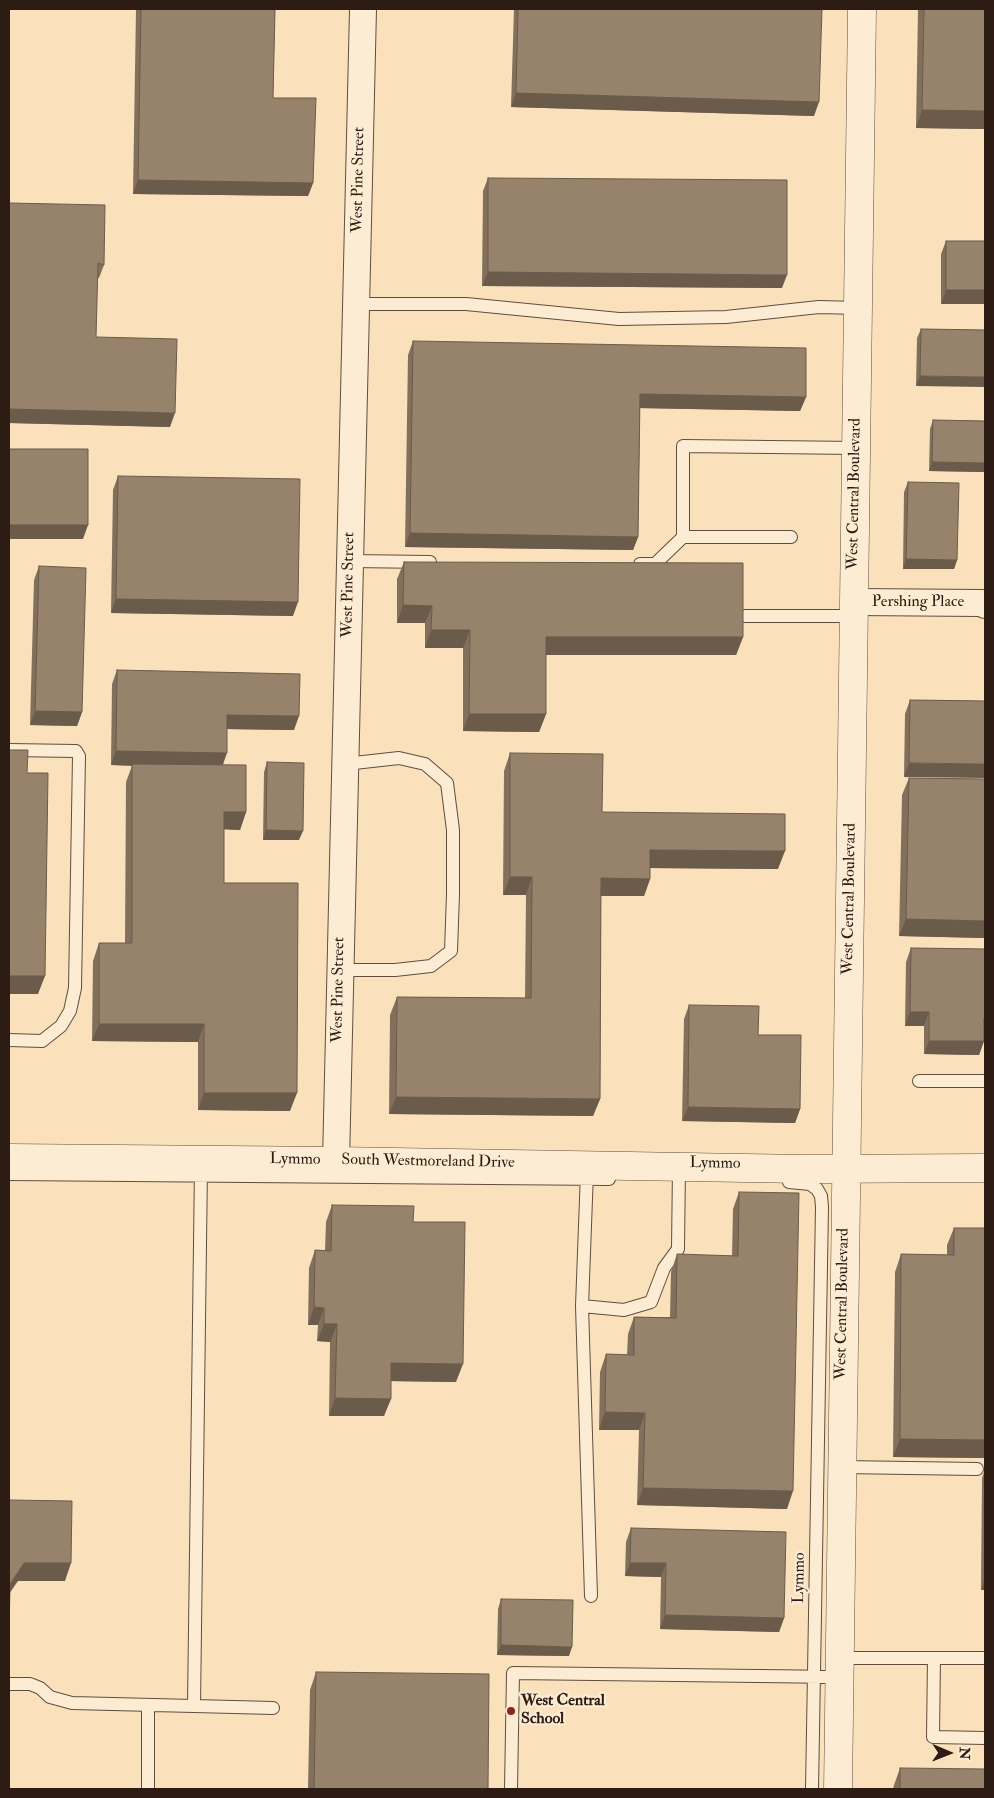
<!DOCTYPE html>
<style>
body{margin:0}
#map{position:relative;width:994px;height:1798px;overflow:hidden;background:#fae1bc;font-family:"IM FELL Double Pica",serif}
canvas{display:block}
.frame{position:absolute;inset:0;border:10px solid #2c1c14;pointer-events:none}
.north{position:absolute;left:924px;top:1728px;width:50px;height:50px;-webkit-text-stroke:4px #fcecd3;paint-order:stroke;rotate:91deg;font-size:14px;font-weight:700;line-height:20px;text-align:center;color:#2c1c14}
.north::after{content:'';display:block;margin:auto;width:18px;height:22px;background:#2c1c14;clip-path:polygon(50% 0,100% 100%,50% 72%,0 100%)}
</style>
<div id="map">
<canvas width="994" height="1798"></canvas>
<div class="frame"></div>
<div class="north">N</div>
</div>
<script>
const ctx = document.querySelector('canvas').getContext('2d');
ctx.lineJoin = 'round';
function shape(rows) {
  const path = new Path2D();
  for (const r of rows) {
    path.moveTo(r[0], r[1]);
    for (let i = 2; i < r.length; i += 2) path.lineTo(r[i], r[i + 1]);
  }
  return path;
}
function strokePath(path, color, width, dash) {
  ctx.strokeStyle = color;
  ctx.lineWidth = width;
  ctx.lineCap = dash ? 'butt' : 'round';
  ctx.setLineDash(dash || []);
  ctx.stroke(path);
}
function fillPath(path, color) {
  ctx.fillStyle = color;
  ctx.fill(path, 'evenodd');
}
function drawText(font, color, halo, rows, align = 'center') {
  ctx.font = font + ' "IM FELL Double Pica",serif';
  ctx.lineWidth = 4.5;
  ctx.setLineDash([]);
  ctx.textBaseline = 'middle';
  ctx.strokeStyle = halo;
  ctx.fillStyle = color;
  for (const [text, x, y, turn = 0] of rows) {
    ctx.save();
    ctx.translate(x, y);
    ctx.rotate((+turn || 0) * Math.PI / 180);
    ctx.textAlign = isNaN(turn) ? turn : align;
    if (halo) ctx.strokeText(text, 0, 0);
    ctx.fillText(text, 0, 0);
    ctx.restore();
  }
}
const service = shape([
 [356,304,466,304,619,319,726,317,819,307,858,308],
 [683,537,791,537],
 [350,561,430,562],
 [640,564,655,564,683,537,683,446,856,448],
 [745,616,854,616],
 [9,750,76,751,79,756,75,988,70,1011,61,1026,42,1041,9,1040],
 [340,970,395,970,431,966,451,951,453,894,453,830,447,783,425,764,399,758,345,764],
 [919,1081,985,1081],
 [587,1172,582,1306,624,1310,651,1302,664,1268,678,1249,679,1166],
 [9,1174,609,1179],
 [789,1182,810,1184,817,1189,821,1196,822,1207,812,1789],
 [582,1306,591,1596],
 [842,1467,977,1469],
 [840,1658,985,1658],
 [934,1658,933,1737,985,1738],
 [9,1684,30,1684,40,1688,50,1697,72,1703,194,1706,201,1167],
 [194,1706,273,1708],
 [148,1789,148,1705],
 [511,1789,513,1673,840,1677]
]);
const minor = shape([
 [854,602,982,603,985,605],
 [336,1161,363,9]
]);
const tertiary = shape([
 [9,1158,336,1161,804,1169,985,1168],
 [838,1789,862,9]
]);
strokePath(service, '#604d3e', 14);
strokePath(minor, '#604d3e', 28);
strokePath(tertiary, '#604d3e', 29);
strokePath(service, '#fcecd3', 12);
strokePath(minor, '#fcecd3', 26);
strokePath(tertiary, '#fcecd3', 28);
fillPath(shape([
 [136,9,275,9,273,98,313,183,308,196,133,194],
 [514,9,822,9,814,116,511,107],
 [918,9,985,9,985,129,916,128],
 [488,178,782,288,482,286,483,191],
 [9,203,104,265,99,278,97,278,96,337,170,427,9,423],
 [946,241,985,241,941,304,941,254],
 [921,329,985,330,916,386,917,338],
 [413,341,806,397,800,411,640,408,638,537,633,550,405,547,408,355],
 [933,420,985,421,985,472,929,471,930,429],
 [118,476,293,616,111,613,113,490],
 [908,482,957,560,954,569,903,569,904,492],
 [404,562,743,637,736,655,546,655,546,714,539,732,463,731,463,648,425,648,425,623,397,623,397,579],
 [39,566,82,712,77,726,30,725,34,580],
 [117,670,294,730,227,729,223,765,246,812,240,830,224,829,224,883,290,1111,198,1110,198,1042,92,1041,93,961,99,943,125,943,126,782,132,766,111,765,112,684],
 [910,700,985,701,904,777,905,714],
 [510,753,602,812,778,869,650,868,650,879,644,896,601,896,600,1099,593,1116,389,1114,390,1015,397,997,525,998,526,895,503,895,504,771],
 [267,762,299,840,263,840,264,772],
 [909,778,985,779,985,938,899,936,902,795],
 [911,948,985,949,985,1032,984,1032,984,1041,979,1055,924,1054,924,1026,905,1026,906,962],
 [689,1005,758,1035,800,1109,795,1123,682,1121,684,1019],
 [739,1192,787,1509,637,1505,639,1430,599,1430,600,1372,606,1354,627,1355,628,1334,634,1317,670,1317,671,1272,677,1254,732,1256,733,1209],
 [332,1205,413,1222,456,1382,391,1381,384,1416,329,1416,330,1342,317,1341,318,1325,308,1325,309,1268,315,1250,325,1251,326,1222],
 [954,1228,985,1228,985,1458,893,1457,895,1272,901,1254,947,1255,947,1245],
 [985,1469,985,1590,981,1590,982,1478],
 [631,1528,784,1618,779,1632,660,1629,661,1577,625,1576,626,1542],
 [501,1599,569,1656,497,1655,498,1609],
 [316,1672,488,1789,308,1789,310,1690],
 [900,1768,985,1789,893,1789,894,1785]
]), '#82705c');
fillPath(shape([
 [516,93,819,102,814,116,511,107],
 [922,110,985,111,985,129,916,128],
 [138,180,313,183,308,196,133,194],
 [488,272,787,275,782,288,482,286],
 [946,290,985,290,985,304,941,304],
 [920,376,985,377,985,387,916,386],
 [640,394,806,397,800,411,635,408],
 [9,409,175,413,170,427,9,423],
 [932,462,985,463,985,472,929,471],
 [9,525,88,525,83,539,9,539],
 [410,533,638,537,633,550,405,547],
 [906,559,957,560,954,569,903,569],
 [116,599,298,602,293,616,111,613],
 [403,605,432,606,425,623,397,623],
 [431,630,470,630,463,648,425,648],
 [546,637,743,637,736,655,540,655],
 [35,711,82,712,77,726,30,725],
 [469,714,546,714,539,732,463,731],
 [227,715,299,716,294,730,222,729],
 [116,751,227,753,222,767,111,765],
 [909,763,985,764,985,778,904,777],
 [224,812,246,812,240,830,217,829],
 [266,830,303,831,299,840,263,840],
 [650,850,785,851,778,869,644,868],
 [510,877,532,877,526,895,503,895],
 [601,878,650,879,644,896,595,896],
 [906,919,985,921,985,938,899,936],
 [9,976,45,976,38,994,9,994],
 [910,1012,929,1012,924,1026,905,1026],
 [984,1018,985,1018,985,1032,979,1032],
 [99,1024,204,1024,198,1042,92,1041],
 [929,1041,984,1041,979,1055,924,1054],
 [204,1093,297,1093,290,1111,198,1110],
 [396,1097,600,1099,593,1116,389,1114],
 [688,1107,800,1109,795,1123,682,1121],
 [314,1307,324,1308,318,1325,308,1325],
 [324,1324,337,1324,330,1342,317,1341],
 [391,1363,463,1364,456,1382,385,1381],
 [335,1398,391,1399,384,1416,329,1416],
 [605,1412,645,1413,639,1430,599,1430],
 [900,1439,985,1440,985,1458,893,1457],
 [643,1488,793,1491,787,1509,637,1505],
 [24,1563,71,1563,65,1581,18,1581,9,1594,10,1584],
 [630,1563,666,1563,661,1577,625,1576],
 [985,1578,985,1590,981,1590],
 [665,1615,784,1618,779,1632,660,1629],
 [501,1645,572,1647,569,1656,497,1655]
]), '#6a5b4b');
const building = shape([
 [141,9,275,9,273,98,316,98,313,183,138,180,141,9],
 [518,9,822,9,819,102,516,93,518,9],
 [924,9,985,9,985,111,922,110,924,9],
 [488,178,787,180,787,275,488,272,488,178],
 [9,203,105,205,104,265,98,263,96,337,177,339,175,413,9,409,9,203],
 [946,241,985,241,985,290,946,290,946,241],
 [921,329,985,330,985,377,920,376,921,329],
 [413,341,806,348,806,397,640,394,638,537,410,533,413,341],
 [933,420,985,421,985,463,932,462,933,420],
 [9,449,88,449,88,525,9,525,9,449],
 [118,476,300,479,298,602,116,599,118,476],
 [908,482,959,483,957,560,906,559,908,482],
 [404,562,743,563,743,637,546,637,546,714,469,714,470,630,431,630,432,606,403,605,404,562],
 [39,566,86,568,82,712,35,711,39,566],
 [117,670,300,674,299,716,227,715,227,753,116,751,117,670],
 [910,700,985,701,985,764,909,763,910,700],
 [9,750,28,750,27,773,48,773,45,976,9,976,9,750],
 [510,753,603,754,602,812,785,814,785,851,650,850,650,879,601,878,600,1099,396,1097,397,997,531,998,532,877,510,877,510,753],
 [267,762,304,763,303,831,266,830,267,762],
 [132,764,246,765,246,812,224,812,224,883,298,883,297,1093,204,1093,204,1024,99,1024,99,943,132,943,132,764],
 [909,778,985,779,985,921,906,919,909,778],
 [911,948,985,949,985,1018,984,1018,984,1041,929,1041,929,1012,910,1012,911,948],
 [689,1005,759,1006,758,1035,801,1035,800,1109,688,1107,689,1005],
 [739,1192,799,1193,793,1491,643,1488,645,1413,605,1412,606,1354,634,1355,634,1317,676,1318,677,1254,738,1256,739,1192],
 [332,1205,414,1206,413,1222,465,1222,463,1364,391,1363,391,1399,335,1398,337,1324,324,1324,324,1308,314,1307,315,1250,331,1251,332,1205],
 [954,1228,985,1228,985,1440,900,1439,901,1254,954,1255,954,1228],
 [9,1500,72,1501,71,1563,24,1563,10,1584,9,1637,9,1500],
 [631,1528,786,1532,784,1618,665,1615,666,1563,630,1563,631,1528],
 [501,1599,573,1600,572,1647,501,1645,501,1599],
 [316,1672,489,1674,488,1789,314,1789,316,1672],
 [900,1768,985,1769,985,1789,900,1789,900,1768]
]);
fillPath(building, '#97826b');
strokePath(building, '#6a5b4b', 1);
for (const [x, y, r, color] of [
 [511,1711,5,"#8f2418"]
]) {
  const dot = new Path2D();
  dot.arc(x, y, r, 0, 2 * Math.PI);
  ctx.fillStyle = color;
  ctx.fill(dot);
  strokePath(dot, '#fcecd3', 2);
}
drawText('16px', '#2c1c14', '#fcecd3', [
 ["West Pine Street",359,180,-89],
 ["West Central Boulevard",855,494,-89],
 ["West Pine Street",349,585,-89],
 ["Pershing Place",918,603],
 ["West Central Boulevard",850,899,-89],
 ["West Pine Street",339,990,-89],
 ["Lymmo",295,1160,1],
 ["South Westmoreland Drive",428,1162,1],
 ["Lymmo",715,1164,1],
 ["West Central Boulevard",843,1304,-89],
 ["Lymmo",800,1578,-89]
]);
drawText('bold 16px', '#2c1c14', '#fcecd3', [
 ["West Central",521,1702],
 ["School",521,1720]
], 'left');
</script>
